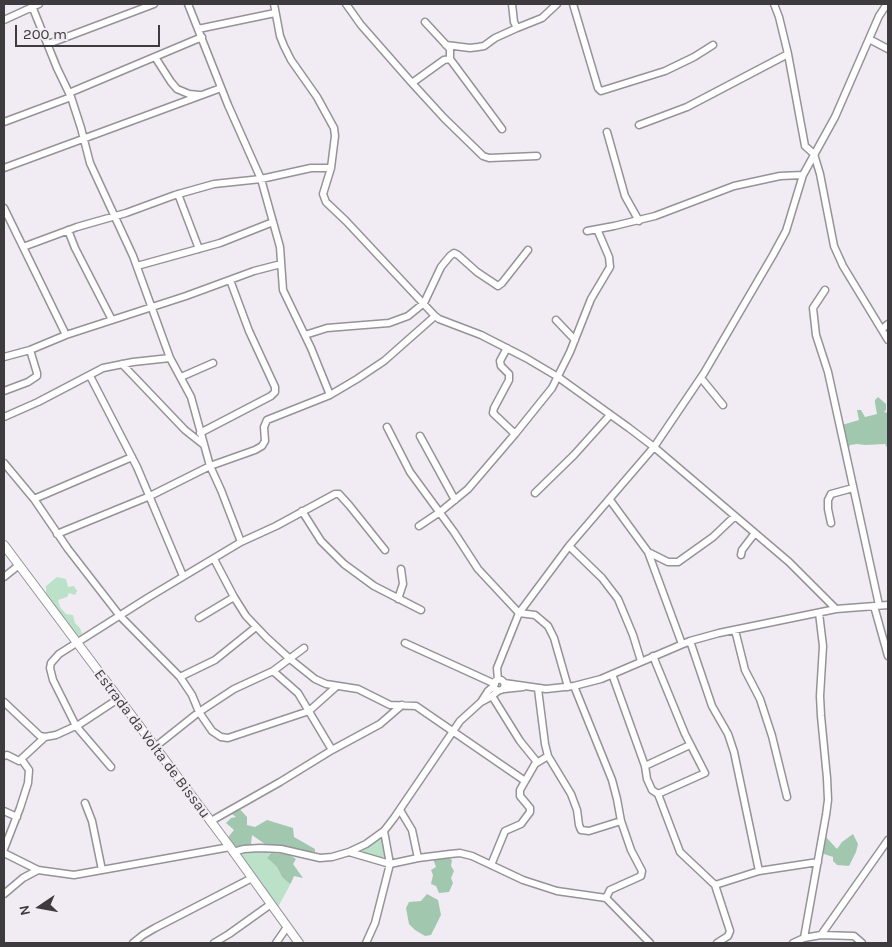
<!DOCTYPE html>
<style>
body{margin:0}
#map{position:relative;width:892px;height:947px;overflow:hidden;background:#f1ecf3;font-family:Karla,sans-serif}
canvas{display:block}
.frame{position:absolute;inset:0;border:5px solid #3d3b3e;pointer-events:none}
.north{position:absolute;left:15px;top:882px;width:50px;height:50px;-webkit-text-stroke:4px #f1ecf3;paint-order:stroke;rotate:258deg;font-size:14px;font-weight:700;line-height:20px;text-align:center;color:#3d3b3e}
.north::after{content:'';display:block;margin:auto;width:18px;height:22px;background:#3d3b3e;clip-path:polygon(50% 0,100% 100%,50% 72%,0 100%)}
.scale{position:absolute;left:15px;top:25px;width:145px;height:22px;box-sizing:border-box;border:2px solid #3d3b3e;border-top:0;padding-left:6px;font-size:15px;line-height:18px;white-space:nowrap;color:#3d3b3e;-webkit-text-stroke:4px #f1ecf3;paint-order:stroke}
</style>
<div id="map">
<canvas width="892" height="947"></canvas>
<div class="frame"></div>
<div class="north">N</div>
<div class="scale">200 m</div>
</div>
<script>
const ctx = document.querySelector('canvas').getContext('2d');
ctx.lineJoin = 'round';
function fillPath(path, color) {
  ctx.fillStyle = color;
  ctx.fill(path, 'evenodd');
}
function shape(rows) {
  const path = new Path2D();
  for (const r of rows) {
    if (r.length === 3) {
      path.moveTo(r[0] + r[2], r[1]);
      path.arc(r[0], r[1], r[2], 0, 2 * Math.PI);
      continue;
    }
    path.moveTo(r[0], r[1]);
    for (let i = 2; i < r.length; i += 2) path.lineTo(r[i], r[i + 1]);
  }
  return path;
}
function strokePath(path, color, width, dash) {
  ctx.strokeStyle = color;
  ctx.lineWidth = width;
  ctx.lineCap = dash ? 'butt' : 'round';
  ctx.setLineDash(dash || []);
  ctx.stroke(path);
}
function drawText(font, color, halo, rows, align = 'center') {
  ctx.font = font + ' Karla,sans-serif';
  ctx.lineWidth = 4;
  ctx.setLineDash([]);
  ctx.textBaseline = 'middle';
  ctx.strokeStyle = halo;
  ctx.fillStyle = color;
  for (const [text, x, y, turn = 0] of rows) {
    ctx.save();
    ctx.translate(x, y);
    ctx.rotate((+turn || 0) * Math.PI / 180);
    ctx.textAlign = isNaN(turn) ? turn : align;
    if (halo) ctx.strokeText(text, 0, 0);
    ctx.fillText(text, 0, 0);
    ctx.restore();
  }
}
fillPath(shape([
 [57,577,66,579,68,587,74,586,77,591,75,595,69,593,67,597,58,600,60,607,66,614,73,615,75,623,80,628,82,634,78,636,73,635,46,596,46,586],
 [383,832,391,858,358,855,359,854],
 [264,849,271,852,267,858,277,867,282,877,291,883,277,909,242,860,241,855,243,851]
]), '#bbe2c9');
fillPath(shape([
 [878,397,886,404,886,410,884,412,888,413,888,449,885,444,865,445,857,444,850,445,848,451,842,425,859,420,857,410,861,410,865,417,877,414,875,403,875,400],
 [236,805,247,817,247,825,255,827,267,820,293,828,294,837,315,849,315,852,269,847,252,835,251,844,234,848,229,841,229,836,234,830,226,823,231,818,236,817,229,812],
 [853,834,858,844,856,852,849,866,837,865,833,861,833,857,824,854,822,844,823,838,826,837,837,849,842,842],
 [271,853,288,854,296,859,293,864,303,878,294,876,291,883,289,883,282,877,277,867,267,858],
 [448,857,452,860,451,866,454,871,451,878,453,883,449,892,439,893,436,886,431,884,433,875,431,870,436,867,433,859],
 [427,894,438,900,441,915,431,935,425,936,415,930,409,924,406,908,409,902,421,901]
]), '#a1c8af');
const minor = shape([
 [188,4,228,105,261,179,280,247,283,290,311,348,330,395],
 [274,4,280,36,284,46,291,60,317,97,334,128,335,136,331,168],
 [346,4,361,25,412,83,444,118,483,156,489,158,537,156],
 [512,4,514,22,517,28,542,18,557,4],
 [573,4,598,88,601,91,665,71,694,57,713,45],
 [774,4,779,17,788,54,805,146,814,154,820,174,834,246,843,266,888,340],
 [32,6,57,68,71,97,81,128,90,163,133,256,170,358,191,397,210,466,221,490,241,542],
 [4,20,39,4],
 [425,22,450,49,450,59],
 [198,29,275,13],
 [869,39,888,49],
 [48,44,154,4],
 [446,45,470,48,478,47,484,46,495,38,517,28],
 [155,57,171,82,177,89,189,94,199,95],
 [412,83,444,60,450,59,502,129],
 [69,93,202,37],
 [4,122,71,97],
 [639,125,687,107,788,54],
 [607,132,625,196,639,221],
 [4,168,221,88],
 [178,194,199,249],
 [4,208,66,335,30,350,4,357],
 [68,230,75,248,112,320],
 [587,231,614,226,655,216,734,186,780,176,803,175],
 [23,247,77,227,126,213,175,195,214,184,261,179,311,168,331,168,323,194,326,202,346,221,435,316,439,319,481,335,526,358,558,377,629,428,654,447,789,562,836,609],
 [137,266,220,243,273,222],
 [825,290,813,308,816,335,828,372,879,605],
 [556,320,575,340],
 [882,329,888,324],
 [66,335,186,296,254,271,281,264],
 [305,335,327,328,389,323,408,316,424,303,441,267,450,256,454,253,458,255,477,272,498,286,502,283,528,250],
 [507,348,500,361,501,366,509,374,509,380,494,408,493,413,515,434],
 [122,364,185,430,204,445],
 [90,376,137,467,183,576],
 [181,377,213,363],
 [701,378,723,405],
 [4,391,28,382,37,376,37,373,30,350],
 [4,417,38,402,103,368,133,362,170,358],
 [387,427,410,472,454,532,478,569,519,613,535,615,548,626,554,638,568,687],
 [200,433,271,396,275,392,275,387,249,331,230,280],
 [420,436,455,500],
 [132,457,34,499,68,549,120,616,180,677,192,695,199,712,234,689,273,671,304,648],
 [4,463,34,499],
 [535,493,574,455,610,415],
 [610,500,648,552,682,644],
 [302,511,321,541,344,564,374,586,421,610],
 [831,523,828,509,828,500,831,494,853,488],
 [419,526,440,512,468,489,515,434,552,388,570,352,591,299,610,267,609,257,597,229],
 [57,534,150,496,210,466,255,450,262,446,265,441,264,427,267,420,330,395,357,379,384,361,435,316],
 [569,546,602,578,618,599,633,635,641,661],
 [648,552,668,562,678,562,713,537,735,516],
 [741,555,742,550,755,533],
 [214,559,234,597,246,616,267,638,290,659,315,679,326,684,358,689,390,705,416,706,525,781],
 [4,577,19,565],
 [398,599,403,584,401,569],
 [874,606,888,656],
 [199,618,234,597],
 [735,630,745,670,760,699,772,736,787,797],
 [690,641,712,706,728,734,734,752,759,871],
 [405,643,495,684],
 [653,656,685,734,705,773,658,794,680,852,715,885,759,871,818,862],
 [273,671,298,693,332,750],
 [612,674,645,766,690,745],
 [180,677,215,660,256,627],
 [499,685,5.5],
 [498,680,497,668,519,613,569,546,654,447,704,373,773,255,786,231,803,175,835,117,879,16,887,4],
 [504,683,546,689,574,686,601,679,690,641,719,633,836,609,888,605],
 [574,686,612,780,617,799,621,821,631,850,642,871,641,876,610,890,606,898],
 [504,689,523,687],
 [538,689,545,744,548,756,571,794,577,810,579,825,581,830,589,831,621,821],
 [492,696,520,741,537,762],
 [4,702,40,736,45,737,56,735,80,724,118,699],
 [481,702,488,691,494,686],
 [155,747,199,712,212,731,221,737,228,738,309,711,337,686],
 [4,756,7,755,19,761,45,737],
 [645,766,647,779,652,790,658,794],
 [111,767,76,726,53,680,50,668,51,663,59,654,149,597,241,542,276,526,335,494,339,494,349,505,385,550],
 [85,803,92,821,102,870],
 [400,810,412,830,418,858],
 [4,811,17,817],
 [211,821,280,782,332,750,380,724,402,705],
 [4,849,20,808,28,783,29,770,22,760],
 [233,852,244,849,260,848,281,849,320,858,332,857,349,852,366,844,384,831,394,818,460,721,481,702,492,696,498,691],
 [349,852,390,864,418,858,450,854,460,853,472,856,523,880,557,891,606,898,650,943],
 [4,853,38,870,74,875,230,847],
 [491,865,505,831,521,824,530,812,530,808,520,796,520,790,535,764,548,756],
 [715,885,730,931,728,936,717,943],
 [4,894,23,878,38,870],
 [821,935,854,936,862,943],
 [804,938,821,935,888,840],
 [133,943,143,935,155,928,252,878],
 [214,943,229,934,271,904],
 [276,943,287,927],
 [366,943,375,923,390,864,384,831],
 [793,943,804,938,826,815,828,800,827,778,821,716,820,696,823,646,819,613]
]);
const major = shape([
 [4,545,230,847,299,943]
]);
strokePath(minor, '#969298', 9);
strokePath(major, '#969298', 10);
strokePath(minor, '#fff', 6);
strokePath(major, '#fff', 8);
drawText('15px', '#3d3b3e', '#f1ecf3', [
 ["Estrada da Volta de Bissau",152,744,53]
]);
</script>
